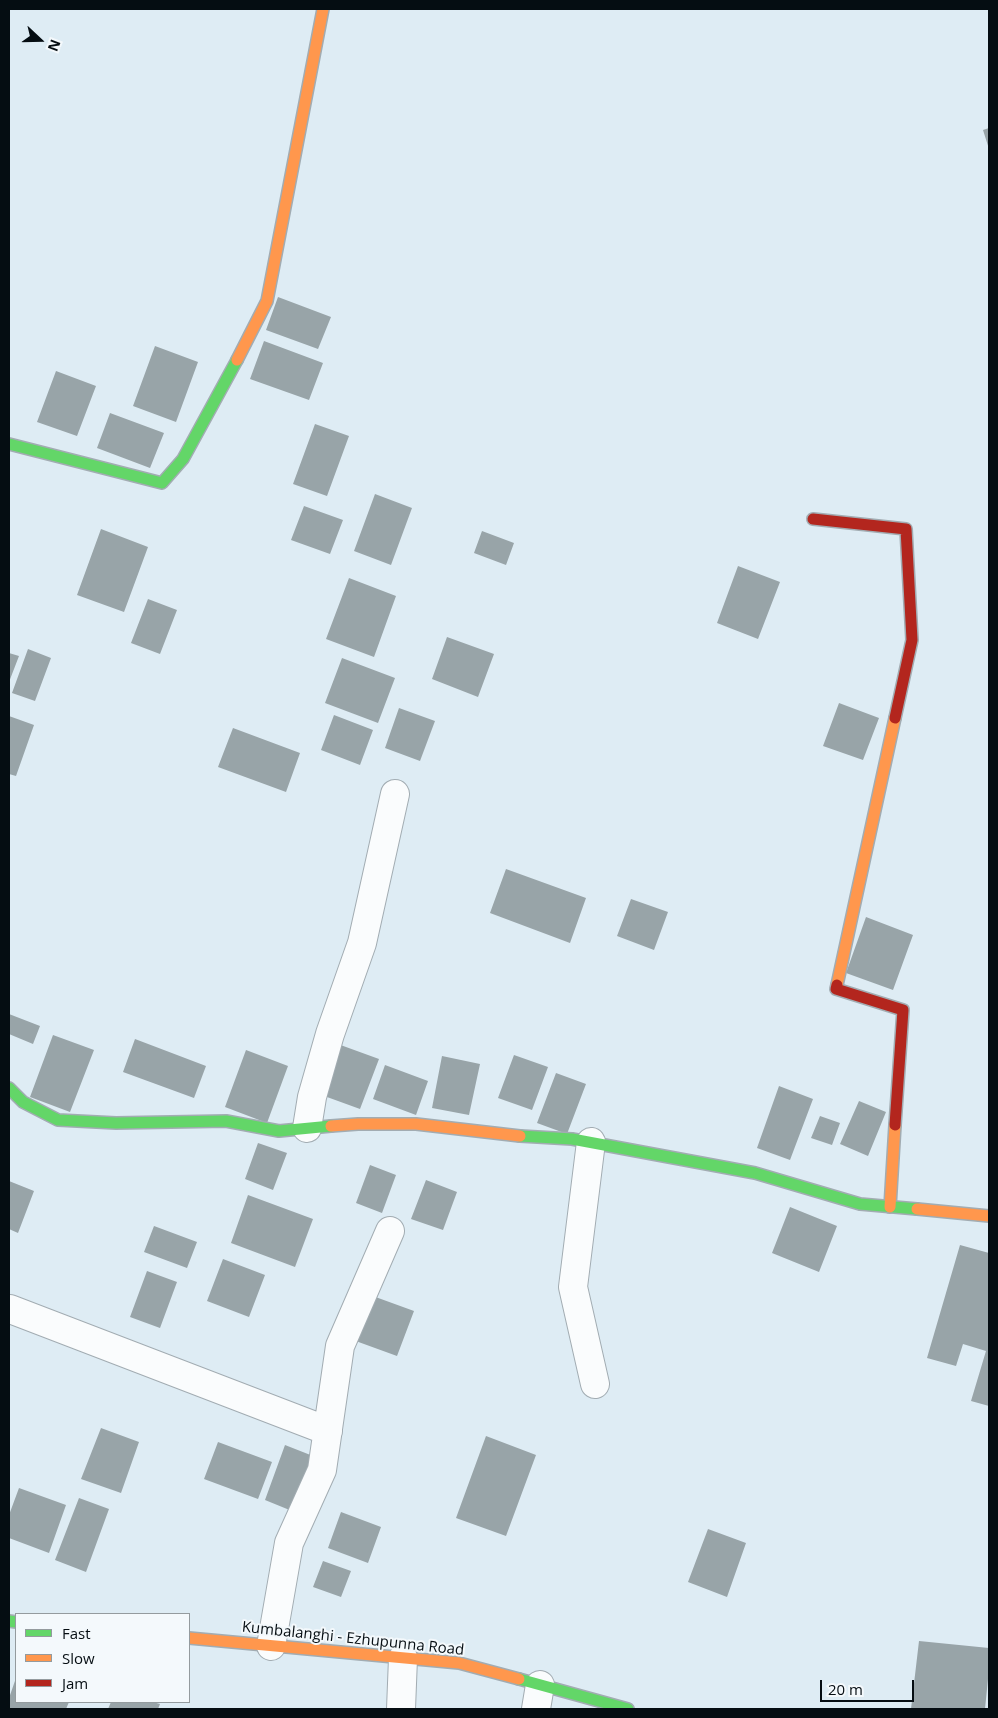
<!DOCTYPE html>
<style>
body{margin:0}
#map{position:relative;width:998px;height:1718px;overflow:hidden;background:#deecf4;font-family:"Open Sans",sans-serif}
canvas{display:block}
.frame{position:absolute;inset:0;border:10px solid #050d12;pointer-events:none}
.legend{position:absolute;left:15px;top:1613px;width:175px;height:90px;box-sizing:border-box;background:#f4f9fc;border:1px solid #949b9e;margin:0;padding:6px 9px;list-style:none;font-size:15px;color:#050d12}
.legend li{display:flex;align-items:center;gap:10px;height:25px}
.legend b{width:25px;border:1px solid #949b9e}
.north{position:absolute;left:15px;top:15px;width:50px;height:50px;-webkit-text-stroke:4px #f4f9fc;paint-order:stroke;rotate:111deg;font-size:14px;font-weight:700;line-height:20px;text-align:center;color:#050d12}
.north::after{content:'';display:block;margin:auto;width:18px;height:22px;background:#050d12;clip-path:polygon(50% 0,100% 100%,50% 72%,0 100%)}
.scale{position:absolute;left:820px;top:1680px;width:94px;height:22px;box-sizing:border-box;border:2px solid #050d12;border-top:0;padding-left:6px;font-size:15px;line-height:18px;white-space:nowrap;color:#050d12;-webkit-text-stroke:4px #f4f9fc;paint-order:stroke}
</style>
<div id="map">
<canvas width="998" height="1718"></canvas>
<div class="frame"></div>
<ul class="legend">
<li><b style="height:6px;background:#63d668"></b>Fast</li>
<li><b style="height:6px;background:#ff974d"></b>Slow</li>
<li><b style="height:6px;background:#b3261e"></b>Jam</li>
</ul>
<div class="north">N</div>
<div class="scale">20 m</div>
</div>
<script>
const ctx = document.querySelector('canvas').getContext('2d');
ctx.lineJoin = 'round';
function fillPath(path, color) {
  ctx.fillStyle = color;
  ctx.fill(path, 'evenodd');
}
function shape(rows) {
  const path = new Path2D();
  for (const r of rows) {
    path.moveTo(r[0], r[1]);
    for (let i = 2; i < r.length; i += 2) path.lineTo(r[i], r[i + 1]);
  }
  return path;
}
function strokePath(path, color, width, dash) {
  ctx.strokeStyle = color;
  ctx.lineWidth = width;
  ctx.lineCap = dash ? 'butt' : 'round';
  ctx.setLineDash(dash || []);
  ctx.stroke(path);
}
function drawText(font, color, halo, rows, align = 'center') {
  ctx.font = font + ' "Open Sans",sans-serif';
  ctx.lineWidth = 4;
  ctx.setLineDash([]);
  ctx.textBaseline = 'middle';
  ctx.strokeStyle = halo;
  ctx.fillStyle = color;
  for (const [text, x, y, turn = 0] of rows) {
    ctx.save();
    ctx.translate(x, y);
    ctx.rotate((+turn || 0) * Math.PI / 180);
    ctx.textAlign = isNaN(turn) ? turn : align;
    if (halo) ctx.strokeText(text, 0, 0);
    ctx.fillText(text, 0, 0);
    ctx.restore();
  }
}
fillPath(shape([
 [989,128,989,149,983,130],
 [278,297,331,317,318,349,266,330],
 [264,341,323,363,309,400,250,379],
 [155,346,198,362,176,422,133,406],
 [56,371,96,386,77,436,37,422],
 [110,413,164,433,150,468,97,448],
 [315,424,349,436,327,496,293,484],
 [375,494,412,508,391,565,354,551],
 [304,506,343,520,330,554,291,540],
 [101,529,148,547,124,612,77,595],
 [482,531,514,543,506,565,474,553],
 [738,566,780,582,758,639,717,623],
 [349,578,396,596,374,657,326,639],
 [148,599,177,610,160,654,131,643],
 [447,637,494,654,478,697,432,679],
 [28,649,51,658,35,701,12,693],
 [9,653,19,656,9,682],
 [342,658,395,678,378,723,325,703],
 [839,703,879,718,863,760,823,746],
 [399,708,435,721,420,761,385,748],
 [334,715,373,730,360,765,321,750],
 [9,716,34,725,16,776,9,774],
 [233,728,300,753,286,792,218,767],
 [506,869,586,898,570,943,490,913],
 [631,899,668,912,654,950,617,936],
 [866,917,913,935,893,990,846,973],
 [9,1014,40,1026,33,1044,9,1034],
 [53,1035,94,1050,70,1112,30,1097],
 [135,1039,206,1066,194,1098,123,1072],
 [335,1043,379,1059,360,1109,316,1093],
 [246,1050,288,1066,267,1123,225,1107],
 [514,1055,548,1067,532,1110,498,1098],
 [442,1056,480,1064,469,1115,432,1108],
 [385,1065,428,1081,416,1115,373,1099],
 [556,1073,586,1084,567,1134,537,1123],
 [779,1086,813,1099,790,1160,757,1148],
 [859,1101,886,1112,868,1156,840,1144],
 [820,1116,840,1123,832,1145,811,1138],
 [258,1143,287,1153,273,1190,245,1179],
 [370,1165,396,1175,382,1213,356,1203],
 [426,1180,457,1192,443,1230,411,1219],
 [9,1181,34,1191,18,1233,9,1229],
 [248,1195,313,1219,295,1267,231,1243],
 [790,1207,837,1226,819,1272,772,1253],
 [154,1226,197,1242,187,1268,144,1252],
 [960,1245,989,1253,989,1406,971,1401,986,1351,963,1344,956,1366,927,1358],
 [223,1259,265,1275,249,1317,207,1301],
 [147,1271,177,1282,160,1328,130,1317],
 [370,1295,414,1311,397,1356,353,1340],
 [101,1428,139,1442,121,1493,81,1479],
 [486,1436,536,1455,506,1536,456,1518],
 [218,1442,272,1462,258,1499,204,1479],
 [285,1445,313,1456,292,1511,265,1500],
 [19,1488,66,1505,49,1553,9,1538,9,1515],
 [79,1498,109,1509,86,1572,55,1560],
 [341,1512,381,1527,368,1563,328,1548],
 [708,1529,746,1543,727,1597,688,1582],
 [323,1561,351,1571,341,1597,313,1587],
 [919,1641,989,1648,989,1669,985,1709,911,1709],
 [16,1678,16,1702,69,1702,66,1709,9,1709,9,1698],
 [111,1702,153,1702,160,1704,158,1709,108,1709]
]), '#98a4a8');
const street = shape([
 [307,1128,312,1097,330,1034,362,943,395,794],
 [591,1142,573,1287,595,1384],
 [10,1309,328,1431],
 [271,1646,289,1543,322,1470,340,1346,390,1231],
 [401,1709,403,1658],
 [536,1709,540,1685]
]);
const fast = shape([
 [9,444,162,483,183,459,237,360],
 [9,1088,23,1102,58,1120,116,1123,226,1121,279,1131,331,1126],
 [520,1136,572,1139,755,1173,860,1204,917,1209],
 [9,1621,16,1622],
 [519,1679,628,1709]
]);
const slow = shape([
 [237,360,267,301,323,9],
 [837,985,895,718],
 [331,1126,358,1124,416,1124,520,1136],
 [890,1207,895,1125],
 [917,1209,989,1216],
 [189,1638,459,1663,519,1679]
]);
const jam = shape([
 [813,519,906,529,912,640,895,718],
 [837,985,836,989,903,1010,895,1125]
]);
strokePath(street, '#a2acb2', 30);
strokePath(fast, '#a2acb2', 14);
strokePath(slow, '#a2acb2', 14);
strokePath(jam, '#a2acb2', 14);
strokePath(street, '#fafcfd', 28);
strokePath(fast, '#63d668', 11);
strokePath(slow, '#ff974d', 11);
strokePath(jam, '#b3261e', 11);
drawText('15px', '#050d12', '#f4f9fc', [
 ["Kumbalanghi - Ezhupunna Road",353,1639,6]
]);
</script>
